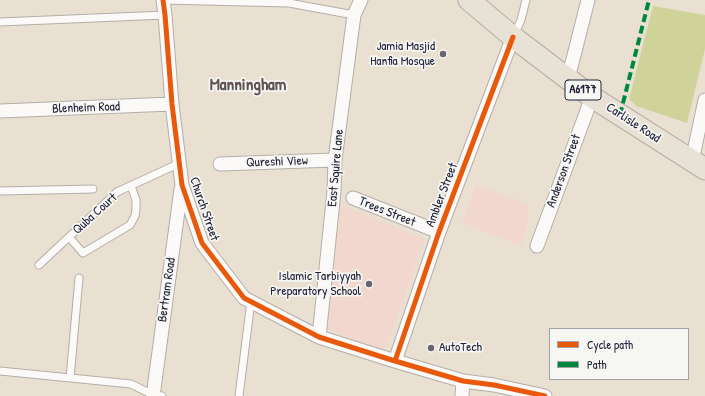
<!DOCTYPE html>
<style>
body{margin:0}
#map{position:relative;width:705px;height:396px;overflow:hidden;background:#e9e0d2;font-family:"Patrick Hand",sans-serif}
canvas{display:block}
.legend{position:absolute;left:549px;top:328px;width:140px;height:52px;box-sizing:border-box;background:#f6f6f2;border:1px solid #a1a1a9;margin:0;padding:5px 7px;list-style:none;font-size:12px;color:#22223b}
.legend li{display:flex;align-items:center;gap:8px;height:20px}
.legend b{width:20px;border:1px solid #a1a1a9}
</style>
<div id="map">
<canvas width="705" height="396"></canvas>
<ul class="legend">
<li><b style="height:5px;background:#e8590c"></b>Cycle path</li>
<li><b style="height:5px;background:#00873e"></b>Path</li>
</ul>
</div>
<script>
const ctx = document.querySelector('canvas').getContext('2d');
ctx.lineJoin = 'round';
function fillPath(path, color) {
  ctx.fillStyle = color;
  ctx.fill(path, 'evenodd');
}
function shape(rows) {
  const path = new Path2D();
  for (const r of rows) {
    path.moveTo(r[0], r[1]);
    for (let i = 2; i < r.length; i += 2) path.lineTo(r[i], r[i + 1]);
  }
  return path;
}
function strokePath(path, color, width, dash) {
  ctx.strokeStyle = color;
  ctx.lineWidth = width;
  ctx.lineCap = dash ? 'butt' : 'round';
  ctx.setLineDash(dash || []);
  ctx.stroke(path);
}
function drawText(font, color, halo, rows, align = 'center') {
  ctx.font = font + ' "Patrick Hand",sans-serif';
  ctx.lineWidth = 3.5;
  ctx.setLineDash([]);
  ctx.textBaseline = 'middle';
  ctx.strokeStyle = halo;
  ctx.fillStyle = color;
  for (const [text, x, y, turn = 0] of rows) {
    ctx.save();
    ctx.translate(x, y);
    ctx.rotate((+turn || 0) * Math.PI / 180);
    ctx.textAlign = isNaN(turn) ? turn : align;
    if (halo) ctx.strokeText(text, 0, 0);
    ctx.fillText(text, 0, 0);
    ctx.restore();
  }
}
fillPath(shape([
 [476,185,529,204,527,228,521,245,462,223],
 [339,204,425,239,385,351,325,329]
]), '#f1d7ce');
fillPath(shape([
 [653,6,705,15,705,49,687,123,636,106,629,99]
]), '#d0d399');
const lane = shape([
 [163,0,289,3,354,15],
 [0,22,165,15],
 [514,35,521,20,526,0],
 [0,191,93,189],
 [69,237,83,253,130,225,135,216,136,209,136,200,131,186],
 [39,265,117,192,180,163],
 [0,371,131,384,153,395,162,396],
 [70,378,79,278],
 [239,396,251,301]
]);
const street = shape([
 [163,0,165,15,172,104,182,185,202,243,244,298,319,337,395,361,463,381,494,385,545,396],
 [568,79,588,0],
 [0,111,172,104],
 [692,161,705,100],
 [220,164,335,160],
 [353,198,439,232],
 [537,246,592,97],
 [319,337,334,191,335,160,354,15,361,0],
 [395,361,439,232,513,37],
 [153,396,181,189],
 [462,396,463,381]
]);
const primary = shape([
 [469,0,513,37,592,97,705,169]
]);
strokePath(lane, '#b3aea8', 9);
strokePath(street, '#b3aea8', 15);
strokePath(primary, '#b3aea8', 23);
strokePath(lane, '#fcfaf8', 7);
strokePath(street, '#fcfaf8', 13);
strokePath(primary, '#e8e1d5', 21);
strokePath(shape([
 [620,115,649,0]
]), '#00873e', 4, [8, 4]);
strokePath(shape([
 [163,0,165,15,172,104,182,185,202,243,244,298,319,337,395,361,463,381,494,385,545,396],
 [395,361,439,232,513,37]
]), '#e8590c', 5);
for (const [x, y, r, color] of [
 [443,54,4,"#686470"],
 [369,284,4,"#686470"],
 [431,348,4,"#686470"]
]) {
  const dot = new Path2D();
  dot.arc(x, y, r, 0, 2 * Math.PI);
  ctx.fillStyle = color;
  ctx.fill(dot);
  strokePath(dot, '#f6f6f2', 1.5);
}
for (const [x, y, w] of [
 [583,90,36]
]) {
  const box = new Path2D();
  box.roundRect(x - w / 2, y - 10, w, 20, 3);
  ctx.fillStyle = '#f6f6f2';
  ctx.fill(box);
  strokePath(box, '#22223b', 1);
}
drawText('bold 12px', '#22223b', null, [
 ["A6177",583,90]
]);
drawText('13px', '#22223b', '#f6f6f2', [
 ["Jamia Masjid",435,47],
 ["Hanfia Mosque",435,62],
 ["Islamic Tarbiyyah",361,277],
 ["Preparatory School",361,292],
 ["AutoTech",439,348,"left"]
], 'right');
drawText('13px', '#22223b', '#f6f6f2', [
 ["Blenheim Road",86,108,-2],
 ["Carlisle Road",633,123,33],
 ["Qureshi View",277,162,-2],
 ["East Squire Lane",336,168,-85],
 ["Anderson Street",564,171,-70],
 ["Ambler Street",442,195,-69],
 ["Church Street",204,209,71],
 ["Trees Street",387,212,22],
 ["Quba Court",95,214,-42],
 ["Bertram Road",167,290,-82]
]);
drawText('bold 17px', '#615256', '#f6f6f2', [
 ["Manningham",248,85]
]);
</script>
